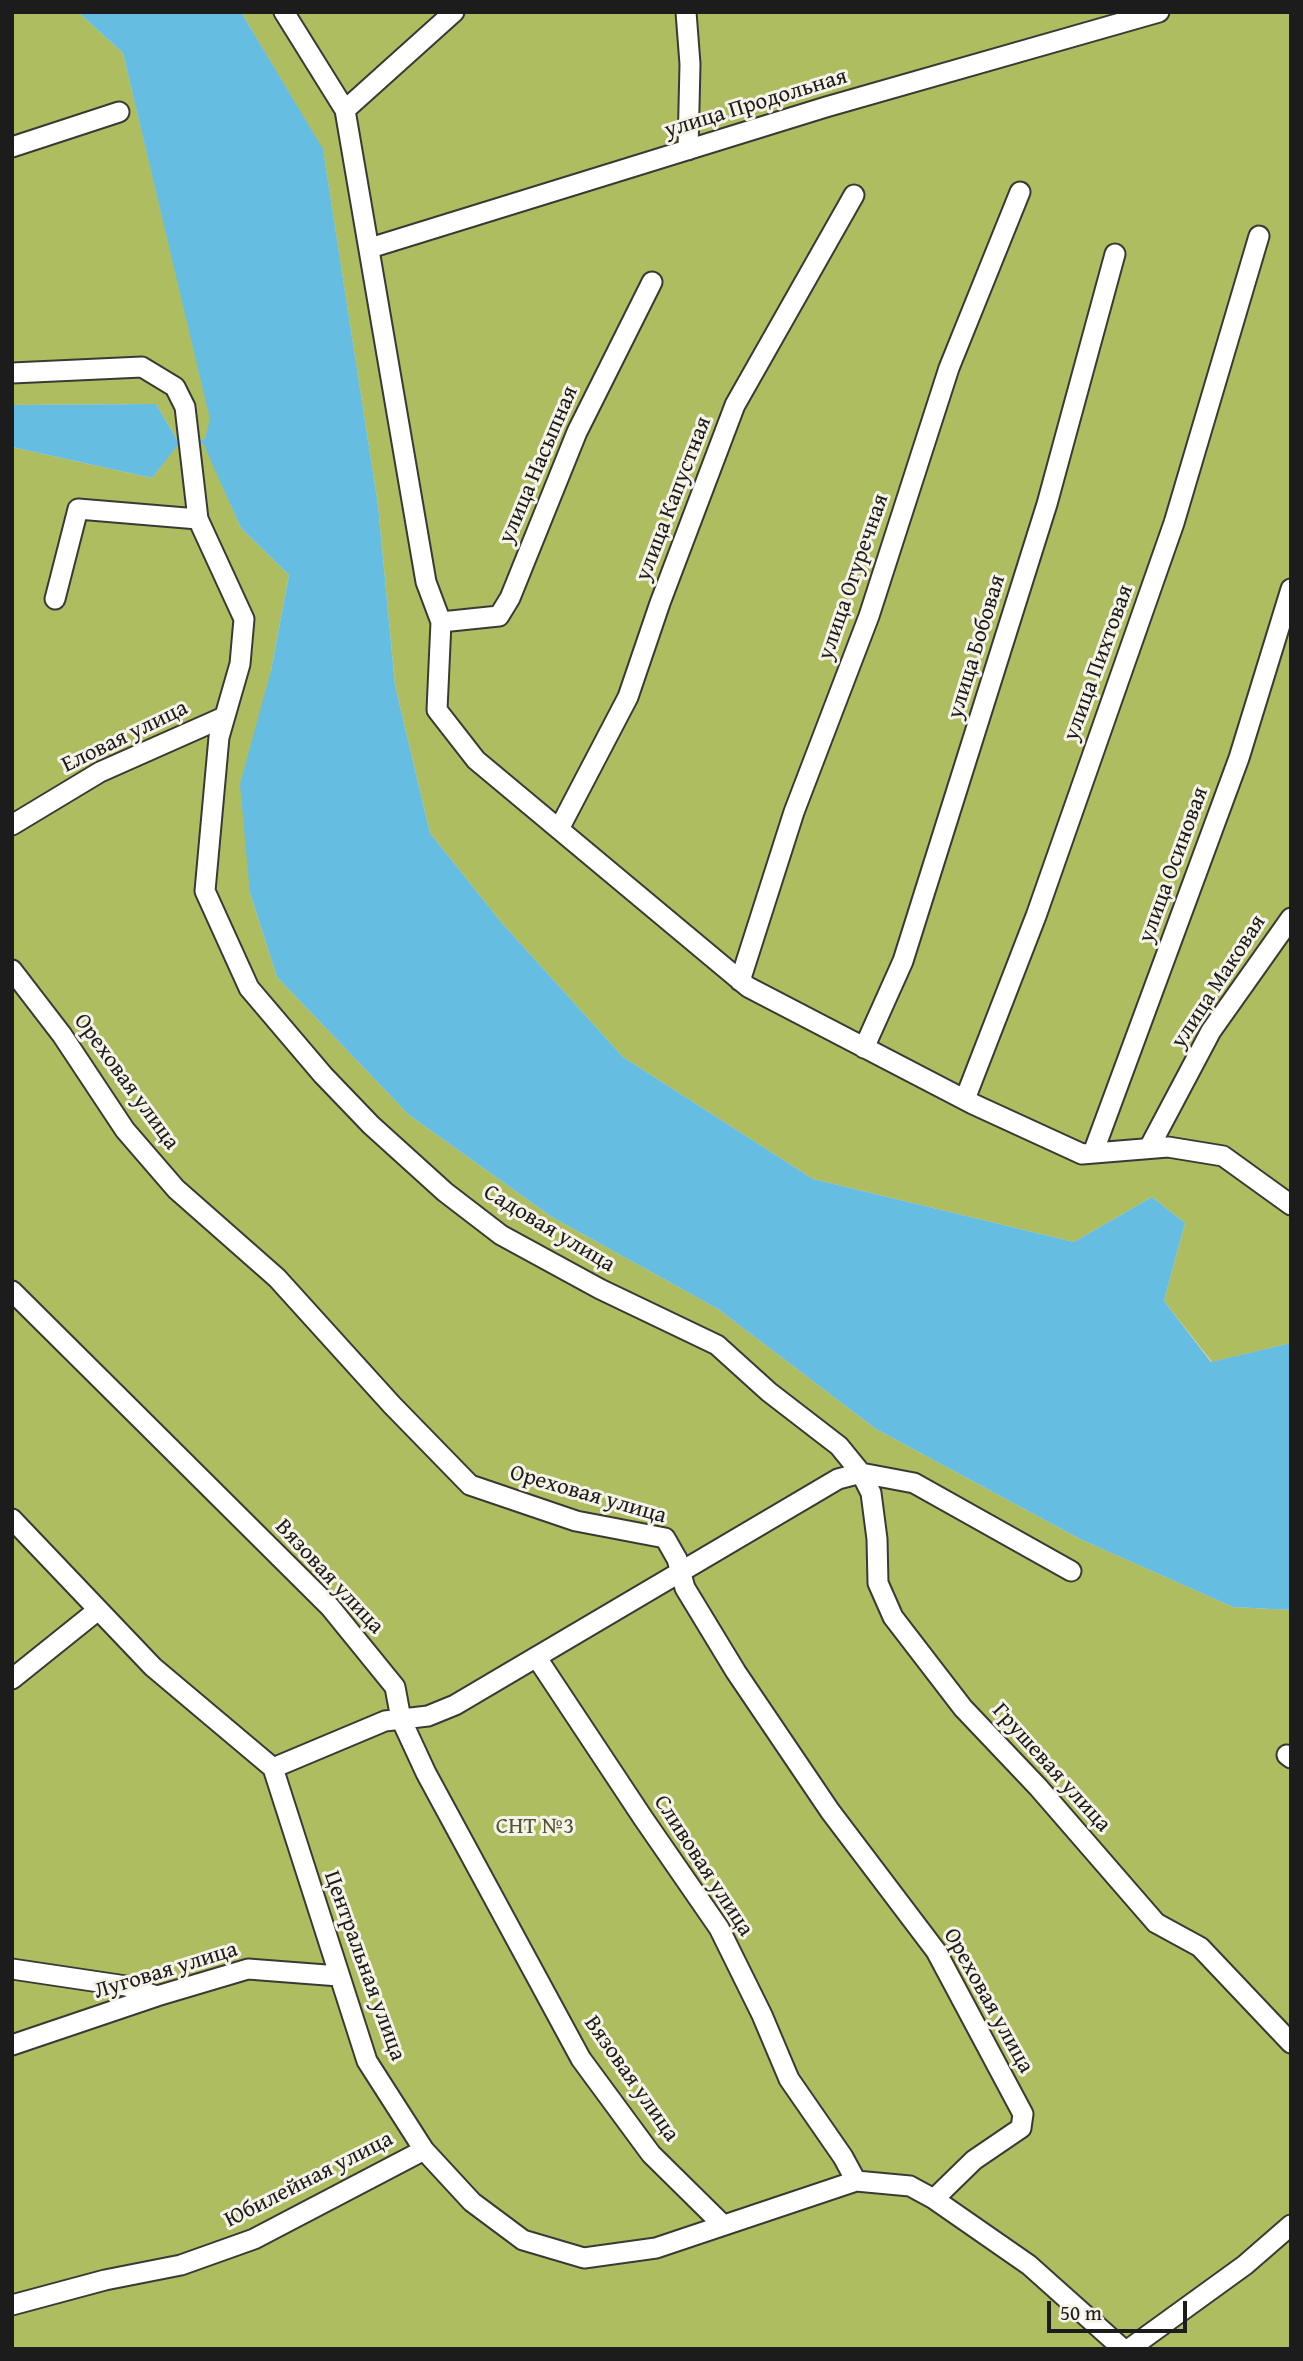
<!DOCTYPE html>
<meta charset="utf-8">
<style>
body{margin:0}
#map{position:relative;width:1303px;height:2361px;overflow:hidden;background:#f4dabd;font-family:"Gentium Book Plus",serif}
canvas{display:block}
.frame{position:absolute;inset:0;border:14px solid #1c1c1c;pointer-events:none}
.scale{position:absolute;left:1047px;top:2301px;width:140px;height:32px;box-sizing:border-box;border:4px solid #1c1c1c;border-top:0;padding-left:9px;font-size:21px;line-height:24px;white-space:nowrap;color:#1c1c1c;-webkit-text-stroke:5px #f7f3e8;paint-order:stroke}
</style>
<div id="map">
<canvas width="1303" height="2361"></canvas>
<div class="frame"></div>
<div class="scale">50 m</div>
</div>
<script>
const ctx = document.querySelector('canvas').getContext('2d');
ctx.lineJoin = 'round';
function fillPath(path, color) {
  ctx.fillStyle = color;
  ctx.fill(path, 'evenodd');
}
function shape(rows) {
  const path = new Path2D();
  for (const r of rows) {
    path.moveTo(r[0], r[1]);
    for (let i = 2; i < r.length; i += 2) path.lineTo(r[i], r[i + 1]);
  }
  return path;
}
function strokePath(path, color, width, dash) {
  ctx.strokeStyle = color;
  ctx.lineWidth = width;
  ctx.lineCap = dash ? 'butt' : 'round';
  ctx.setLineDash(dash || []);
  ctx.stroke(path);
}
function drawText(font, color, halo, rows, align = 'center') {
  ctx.font = font + ' "Gentium Book Plus",serif';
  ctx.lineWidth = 6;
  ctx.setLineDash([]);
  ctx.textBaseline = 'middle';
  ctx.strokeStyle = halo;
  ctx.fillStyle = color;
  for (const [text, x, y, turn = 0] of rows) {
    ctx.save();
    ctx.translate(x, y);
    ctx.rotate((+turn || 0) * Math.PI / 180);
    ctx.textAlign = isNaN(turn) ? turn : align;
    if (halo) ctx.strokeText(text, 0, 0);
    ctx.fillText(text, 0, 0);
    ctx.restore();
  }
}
fillPath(shape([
 [12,12,78,12,123,53,211,419,205,439,178,441,156,404,12,405],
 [241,12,1291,12,1291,1343,1212,1362,1164,1301,1185,1223,1152,1197,1074,1242,813,1179,623,1057,501,922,430,833,395,685,378,505,323,150],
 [204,443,241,528,289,575,271,671,250,893,277,977,409,1115,552,1217,718,1309,876,1429,1080,1539,1233,1607,1291,1610,1291,2349,12,2349,12,447,152,478,178,444]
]), '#adbd60');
fillPath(shape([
 [78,12,241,12,323,149,378,505,395,685,430,833,501,922,623,1057,813,1179,1074,1242,1152,1197,1185,1223,1164,1301,1211,1362,1291,1343,1291,1610,1233,1607,1080,1539,876,1429,718,1309,552,1217,409,1115,277,977,250,893,240,784,271,671,289,575,241,528,203,443,178,445,152,478,12,447,12,405,156,404,178,441,205,439,210,419,123,53]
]), '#65bde2');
const street = shape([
 [284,12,345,110,426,582,441,622,437,710,476,760,748,987,973,1104,1082,1154,1168,1147,1223,1156,1291,1205],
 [686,12,690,64,688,150],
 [345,110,454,12],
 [12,147,119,112],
 [370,248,826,107,1159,12],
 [12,373,142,367,175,387,185,407,198,519,244,619,240,664,219,737,205,891,249,988,323,1075,371,1125,445,1192,501,1235,600,1289,717,1345,769,1392,839,1446,861,1473,914,1483,1071,1571],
 [55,599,78,509,198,519],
 [441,622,499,616,510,598,577,432,652,282],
 [12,825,100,772,224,717],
 [559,829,628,697,660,603,735,405,854,195],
 [12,970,62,1035,125,1130,176,1189,277,1278,392,1405,470,1485,576,1521,665,1538,677,1559,685,1588,736,1672,830,1811,936,1951,1023,2114,1021,2128,974,2160,934,2199],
 [740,981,794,812,869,616,949,368,1020,192],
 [864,1048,903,961,1047,504,1115,254],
 [965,1099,1036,916,1174,523,1259,236],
 [1149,1148,1211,1031,1291,918],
 [1093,1153,1239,758,1291,589],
 [12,1291,330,1607,395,1687,401,1719,426,1773,581,2059,651,2154,723,2225],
 [12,1519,153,1667,273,1768,367,2061,424,2150,472,2202,523,2240,584,2258,656,2248,856,2181,910,2186,934,2199,1029,2265,1123,2349],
 [537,1658,643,1818,719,1928,762,2015,789,2079,843,2157,856,2181],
 [12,1679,98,1610],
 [1287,1755,1291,1758],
 [273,1768,385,1721,428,1716,455,1705,838,1479,861,1473,871,1493,877,1539,878,1583,893,1617,963,1708,1038,1787,1156,1923,1200,1947,1291,2043],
 [12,1969,126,1986,157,1996],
 [12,2045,157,1996,248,1969,339,1976],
 [12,2305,105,2280,181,2265,254,2239,424,2150],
 [1129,2349,1245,2265,1291,2225]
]);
strokePath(street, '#3c3834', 23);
strokePath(street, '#fff', 19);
drawText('23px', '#1c1c1c', '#f7f3e8', [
 ["улица Продольная",756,104,-17],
 ["улица Насыпная",539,465,-67],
 ["улица Капустная",674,499,-69],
 ["улица Огуречная",854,577,-71],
 ["улица Бобовая",977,647,-73],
 ["улица Пихтовая",1099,663,-70],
 ["Еловая улица",125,737,-26],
 ["улица Осиновая",1174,865,-70],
 ["улица Маковая",1219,982,-57],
 ["Ореховая улица",126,1082,54],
 ["Садовая улица",549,1229,31],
 ["Ореховая улица",588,1495,16],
 ["Вязовая улица",329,1577,47],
 ["Грушевая улица",1051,1768,48],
 ["Сливовая улица",703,1866,57],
 ["Центральная улица",364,1966,70],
 ["Луговая улица",166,1971,-17],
 ["Ореховая улица",988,2001,61],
 ["Вязовая улица",631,2079,55],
 ["Юбилейная улица",309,2180,-27]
]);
drawText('23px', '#4f5434', '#f7f3e8', [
 ["СНТ №3",535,1827]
]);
</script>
